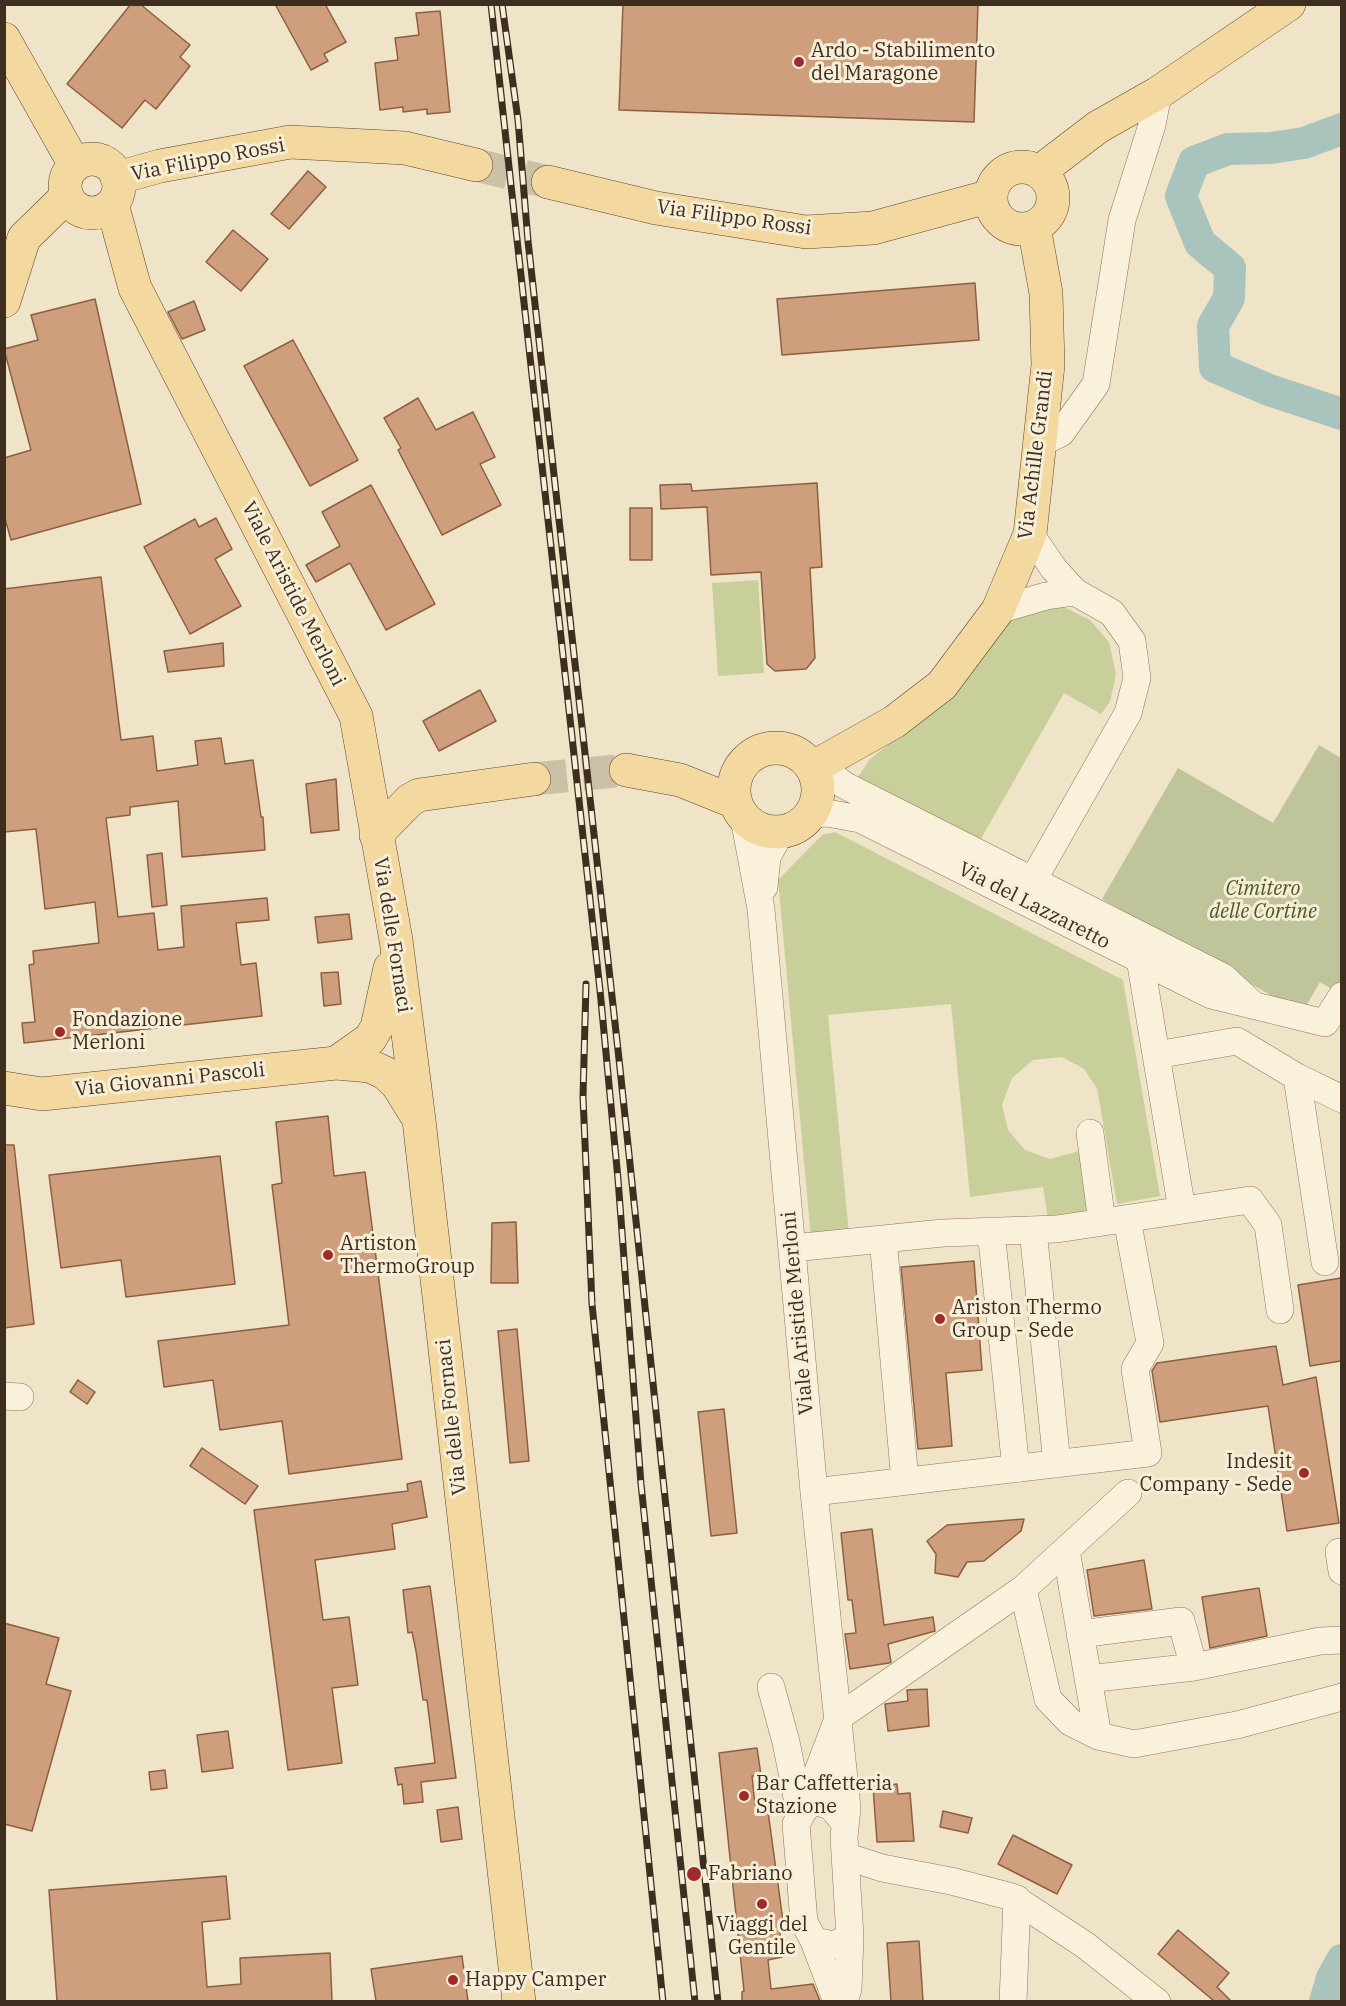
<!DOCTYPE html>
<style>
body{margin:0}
#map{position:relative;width:1346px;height:2006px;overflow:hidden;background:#f0e4c8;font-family:"IBM Plex Serif",serif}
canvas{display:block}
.frame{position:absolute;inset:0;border:6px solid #3d2e20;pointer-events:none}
</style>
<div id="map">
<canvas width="1346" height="2006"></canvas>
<div class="frame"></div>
</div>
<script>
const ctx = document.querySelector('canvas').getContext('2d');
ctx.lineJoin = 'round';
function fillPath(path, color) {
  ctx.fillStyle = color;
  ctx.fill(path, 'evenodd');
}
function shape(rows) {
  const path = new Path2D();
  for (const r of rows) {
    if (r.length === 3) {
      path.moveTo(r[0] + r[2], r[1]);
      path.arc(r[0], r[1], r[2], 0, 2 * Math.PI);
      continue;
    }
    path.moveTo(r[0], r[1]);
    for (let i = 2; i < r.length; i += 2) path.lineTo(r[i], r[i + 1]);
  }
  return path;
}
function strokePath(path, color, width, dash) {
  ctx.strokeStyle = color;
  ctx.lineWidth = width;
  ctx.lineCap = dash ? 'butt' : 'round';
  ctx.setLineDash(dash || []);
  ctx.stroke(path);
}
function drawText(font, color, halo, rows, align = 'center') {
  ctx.font = font + ' "IBM Plex Serif",serif';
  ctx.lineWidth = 6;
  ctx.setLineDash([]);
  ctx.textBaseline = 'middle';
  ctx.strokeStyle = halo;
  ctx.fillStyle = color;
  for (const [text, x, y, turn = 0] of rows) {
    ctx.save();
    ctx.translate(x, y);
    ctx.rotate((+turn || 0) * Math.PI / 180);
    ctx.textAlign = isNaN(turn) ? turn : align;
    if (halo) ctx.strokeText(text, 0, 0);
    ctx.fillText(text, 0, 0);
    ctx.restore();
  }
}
fillPath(shape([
 [758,580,764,673,718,676,712,583],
 [1062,606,1090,620,1109,642,1116,674,1110,702,1101,714,1064,693,978,844,856,780,870,759,942,703,1003,626,1015,617],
 [835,832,1123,980,1160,1196,1117,1204,1097,1088,1084,1069,1062,1057,1033,1060,1012,1078,1002,1105,1008,1130,1025,1150,1050,1159,1079,1151,1088,1212,1048,1219,1043,1187,970,1197,951,1004,828,1015,849,1234,811,1238,778,880,822,835]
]), '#c9cf9b');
fillPath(shape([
 [1319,745,1341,758,1342,991,1340,994,1320,982,1302,1013,1102,899,1178,768,1273,823]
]), '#bfc49a');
strokePath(shape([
 [1342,129,1304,143,1271,148,1228,149,1194,162,1181,196,1200,243,1230,268,1229,298,1213,326,1215,367,1269,390,1342,414],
 [1325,2002,1332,1978,1342,1960]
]), '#a9c4bc', 32);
const building = shape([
 [131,4,140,4,190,45,180,57,190,66,156,109,145,100,122,128,67,84,131,4],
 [275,4,325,4,346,42,324,54,328,61,311,70,275,4],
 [623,4,978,4,974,122,619,110,623,4],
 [440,11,450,112,427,114,427,109,403,112,403,107,380,110,375,63,398,60,395,38,419,35,416,13,440,11],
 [308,171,326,187,289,229,271,214,308,171],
 [233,230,268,259,241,291,206,262,233,230],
 [975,283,979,340,782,355,777,299,975,283],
 [95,299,141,504,11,540,4,515,4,458,31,450,4,349,38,340,31,315,95,299],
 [194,301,205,330,182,339,168,312,194,301],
 [293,340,358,460,310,486,244,366,293,340],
 [418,398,436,430,473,412,495,457,480,464,501,505,442,535,398,450,401,448,384,418,418,398],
 [817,483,822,567,810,568,815,658,806,669,775,671,767,664,761,572,711,575,707,507,661,509,660,485,691,484,692,491,817,483],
 [371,485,435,604,386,630,350,563,316,582,306,565,340,546,322,512,371,485],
 [630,508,652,508,652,560,630,560,630,508],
 [216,518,232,549,215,559,241,606,190,634,144,547,195,519,199,527,216,518],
 [101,577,121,740,153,736,157,771,198,765,195,741,221,738,225,764,253,760,261,817,263,817,265,850,182,857,178,801,130,807,130,815,106,818,118,917,154,913,158,950,184,947,181,906,267,898,269,920,236,923,241,965,256,963,262,1016,24,1043,22,1023,35,1022,29,965,34,964,33,951,99,943,95,902,45,909,36,829,4,832,4,589,101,577],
 [223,643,224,666,168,672,164,651,223,643],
 [480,690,496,721,439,751,423,721,480,690],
 [336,779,339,830,311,833,306,784,336,779],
 [162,853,167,905,152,907,147,855,162,853],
 [349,914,352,939,318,943,315,917,349,914],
 [338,972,341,1004,324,1006,321,973,338,972],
 [328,1116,334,1176,365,1172,402,1459,289,1474,282,1421,220,1430,213,1380,164,1387,158,1341,289,1325,272,1185,282,1183,276,1122,328,1116],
 [4,1145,14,1145,34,1324,4,1328,4,1145],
 [220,1156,235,1284,126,1297,121,1260,61,1268,49,1175,220,1156],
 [516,1222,518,1283,491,1283,492,1223,516,1222],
 [974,1261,982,1370,946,1373,952,1446,918,1449,901,1267,974,1261],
 [1341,1278,1341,1361,1310,1366,1298,1285,1341,1278],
 [517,1329,529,1461,510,1463,498,1331,517,1329],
 [1276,1346,1283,1385,1316,1377,1339,1523,1287,1531,1268,1406,1160,1422,1152,1371,1157,1363,1276,1346],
 [78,1380,95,1392,87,1404,70,1392,78,1380],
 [724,1409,737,1533,711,1536,698,1412,724,1409],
 [202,1448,258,1486,245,1504,190,1466,202,1448],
 [421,1481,427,1517,392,1524,395,1549,315,1560,323,1620,349,1617,358,1685,332,1688,342,1763,288,1770,254,1510,408,1491,407,1484,421,1481],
 [1024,1519,1021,1531,984,1561,967,1562,958,1577,935,1573,936,1554,927,1541,947,1525,1024,1519],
 [872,1529,884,1625,933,1617,935,1631,888,1644,891,1662,889,1663,850,1669,845,1634,856,1633,852,1600,848,1600,841,1533,872,1529],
 [1144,1560,1152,1609,1094,1616,1087,1570,1144,1560],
 [430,1586,456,1778,421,1782,423,1802,404,1804,402,1784,398,1785,395,1768,435,1763,427,1700,423,1700,416,1651,412,1632,408,1633,403,1590,430,1586],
 [1259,1588,1267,1636,1210,1648,1202,1597,1259,1588],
 [4,1623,59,1638,46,1684,71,1691,32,1831,4,1824,4,1623],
 [927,1689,929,1726,888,1731,885,1704,908,1701,907,1690,927,1689],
 [228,1731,233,1768,202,1772,197,1735,228,1731],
 [757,1748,761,1775,752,1776,755,1805,767,1804,783,1921,779,1922,782,1957,768,1960,771,1989,813,1984,820,2001,742,2001,742,1992,744,1991,719,1753,757,1748],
 [165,1770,167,1788,151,1790,149,1772,165,1770],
 [897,1784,898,1794,910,1793,914,1841,877,1842,873,1787,897,1784],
 [458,1807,462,1839,441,1842,437,1810,458,1807],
 [943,1811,972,1818,968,1833,940,1827,943,1811],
 [1013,1835,1072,1865,1057,1894,998,1864,1013,1835],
 [226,1876,230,1919,202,1922,207,1987,241,1984,240,1958,330,1953,332,2001,57,2001,49,1890,226,1876],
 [1178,1930,1229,1973,1217,1987,1231,2001,1214,2001,1158,1954,1178,1930],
 [919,1941,923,2001,891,2001,887,1943,919,1941],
 [462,1956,468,2001,376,2001,371,1969,462,1956]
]);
fillPath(building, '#cf9f7d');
strokePath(building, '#8d5f41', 1.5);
strokePath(shape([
 [476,165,548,182],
 [534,779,626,770]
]), '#ccc0a6', 33, [33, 16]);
const minor = shape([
 [1041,443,1061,433,1096,384,1122,220,1152,125,1158,93],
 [1030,534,1054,569,1075,592,1112,613,1132,641,1137,678,1128,713,1033,880],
 [998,610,1046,596,1075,592],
 [819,765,844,785,1223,977,1251,1003],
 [811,814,827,813,860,819,1211,995,1325,1023,1342,996],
 [744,818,761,909,814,1492,847,1808,844,1837,850,1937,834,1945,814,1941],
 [764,887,767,857,781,831],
 [1140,959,1182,1210],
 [1156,1055,1237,1041,1297,1077,1342,1099],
 [1297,1077,1325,1262],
 [1090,1133,1102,1222],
 [1033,1230,1057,1464],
 [991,1231,1016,1469],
 [883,1239,905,1481],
 [793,1248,943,1233,1057,1229,1250,1200,1268,1225,1280,1310],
 [4,1396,20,1397],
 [814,1492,1148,1453,1135,1369,1150,1343,1127,1219],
 [1066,1550,1098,1736],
 [1339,1552,1342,1571],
 [1023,1589,1048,1699,1070,1722,1098,1736,1134,1744,1237,1725,1342,1697],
 [1080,1634,1181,1621,1194,1667],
 [1088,1679,1194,1667,1320,1641,1342,1640],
 [771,1687,786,1742,800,1812],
 [839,1717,1023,1589,1128,1493],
 [809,1804,817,1774,836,1724],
 [845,1856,882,1868,951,1881,1012,1897,1085,1945,1157,2002],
 [837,2002,814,1941,804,1922,796,1824,806,1806,817,1802,831,1806,844,1822],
 [844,2002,848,1989,850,1937],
 [1013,2002,1017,1899]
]);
const major = shape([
 [4,39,75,165],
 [92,186,27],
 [1022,198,31],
 [1039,172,1098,127,1158,93,1289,4],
 [117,178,160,166,290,142,405,148,476,165],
 [548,182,656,208,806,232,873,228,991,196],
 [112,204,135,288,356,716,396,940,419,1120,519,2002],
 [4,301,24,238,67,196],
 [776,790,42],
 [812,768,894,722,942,685,998,610,1030,534,1048,365,1046,293,1034,227],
 [626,770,680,780,735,802],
 [376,835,410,800,419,795,534,779],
 [336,1063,370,1039,377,1027,390,968],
 [4,1088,42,1094,336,1063,370,1066,385,1073,397,1084,415,1113]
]);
strokePath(minor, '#8d765c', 28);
strokePath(major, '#5b4430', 34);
strokePath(minor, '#faf1dc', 27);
strokePath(major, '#f3d9a0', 33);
const rail = shape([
 [491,4,600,990,618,1179,641,1484,695,2002],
 [502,4,518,120,528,241,619,1059,718,2002],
 [586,984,583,1097,592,1304,663,2002]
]);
strokePath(rail, '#3d2e20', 7);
strokePath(rail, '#f7eed8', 4.5, [14]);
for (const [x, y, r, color] of [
 [799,62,6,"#9e2a2b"],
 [60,1032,6,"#9e2a2b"],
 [328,1255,6,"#9e2a2b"],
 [940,1319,6,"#9e2a2b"],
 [1304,1473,6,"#9e2a2b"],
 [744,1796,6,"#9e2a2b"],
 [694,1874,8,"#9e2a2b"],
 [762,1904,6,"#9e2a2b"],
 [453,1980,6,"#9e2a2b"]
]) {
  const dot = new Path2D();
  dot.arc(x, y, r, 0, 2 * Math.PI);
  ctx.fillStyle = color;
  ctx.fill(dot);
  strokePath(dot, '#f7eed8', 2);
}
drawText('20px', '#3d2e20', '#f7eed8', [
 ["Ardo - Stabilimento",811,51],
 ["del Maragone",811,74],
 ["Fondazione",72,1020],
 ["Merloni",72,1043],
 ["Artiston",340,1244],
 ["ThermoGroup",340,1267],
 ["Ariston Thermo",952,1308],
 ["Group - Sede",952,1331],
 ["Indesit",1292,1462,"right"],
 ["Company - Sede",1292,1485,"right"],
 ["Bar Caffetteria",756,1784],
 ["Stazione",756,1807],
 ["Fabriano",708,1874],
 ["Viaggi del",762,1925,"center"],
 ["Gentile",762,1948,"center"],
 ["Happy Camper",465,1980]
], 'left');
drawText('20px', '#3d2e20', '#f7eed8', [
 ["Via Filippo Rossi",208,160,-11],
 ["Via Filippo Rossi",734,218,8],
 ["Via Achille Grandi",1036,455,-83],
 ["Viale Aristide Merloni",293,594,63],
 ["Via del Lazzaretto",1034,906,27],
 ["Via delle Fornaci",392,935,81],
 ["Via Giovanni Pascoli",170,1080,-6],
 ["Viale Aristide Merloni",798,1313,-95],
 ["Via delle Fornaci",452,1417,-96]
]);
drawText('italic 20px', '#4d5a26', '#f7eed8', [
 ["Cimitero",1263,889],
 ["delle Cortine",1263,912]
]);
</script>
